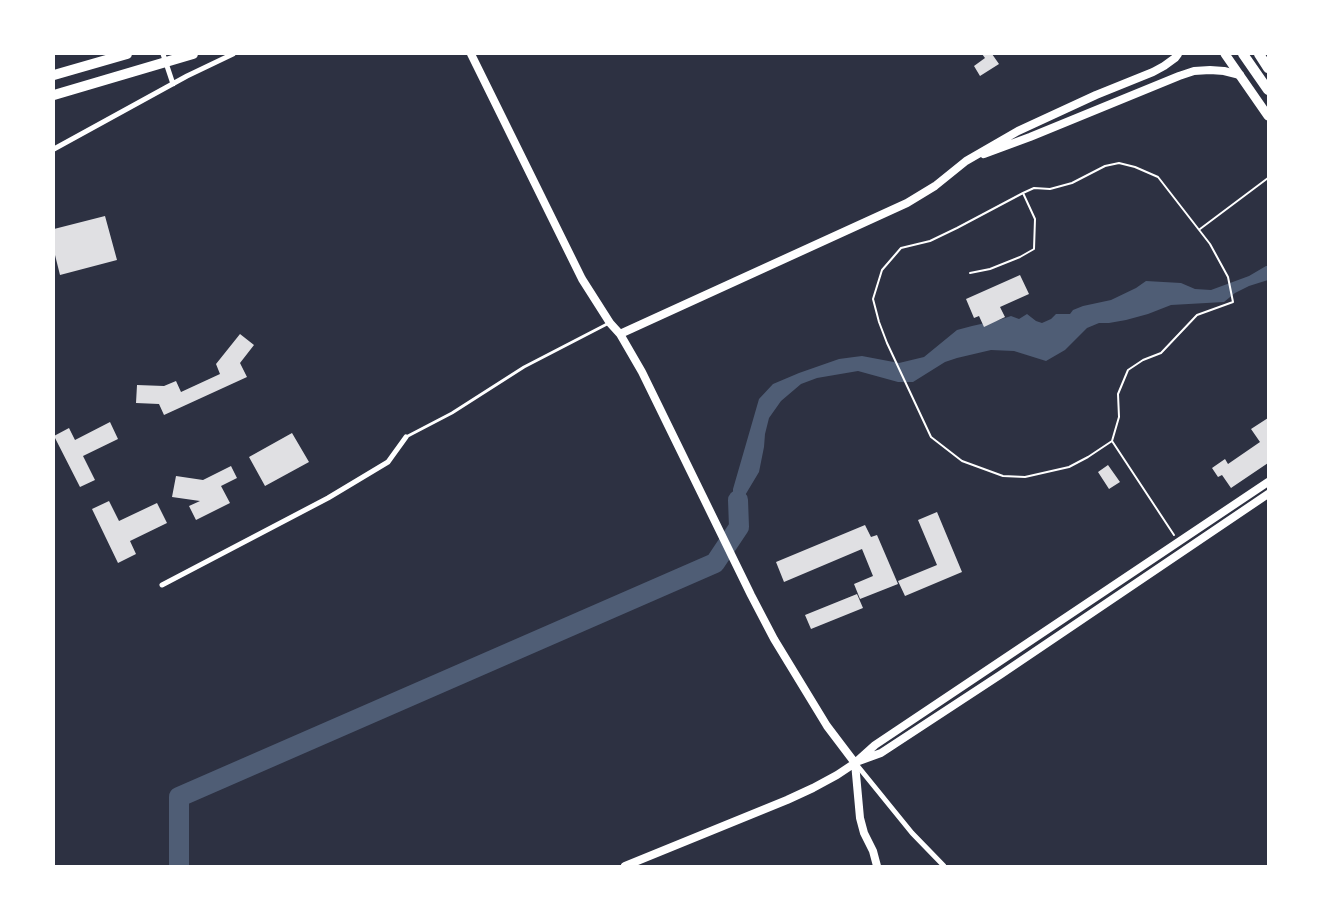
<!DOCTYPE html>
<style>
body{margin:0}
#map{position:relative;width:1322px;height:920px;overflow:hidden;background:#2d3142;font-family:Overpass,sans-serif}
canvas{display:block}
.frame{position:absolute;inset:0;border:55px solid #fff;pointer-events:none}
</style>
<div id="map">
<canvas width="1322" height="920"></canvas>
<div class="frame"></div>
</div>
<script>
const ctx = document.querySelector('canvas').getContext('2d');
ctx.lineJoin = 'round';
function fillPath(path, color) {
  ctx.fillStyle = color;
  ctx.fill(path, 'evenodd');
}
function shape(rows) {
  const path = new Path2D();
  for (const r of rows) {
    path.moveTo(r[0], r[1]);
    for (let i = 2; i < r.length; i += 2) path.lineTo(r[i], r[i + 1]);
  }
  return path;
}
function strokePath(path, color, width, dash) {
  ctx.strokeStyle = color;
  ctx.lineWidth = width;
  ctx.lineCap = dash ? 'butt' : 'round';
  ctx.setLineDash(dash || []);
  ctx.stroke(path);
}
fillPath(shape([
 [1266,266,1268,266,1268,280,1249,286,1235,293,1224,302,1171,305,1148,314,1126,320,1109,323,1099,323,1087,328,1065,350,1046,361,1014,351,991,350,957,358,945,362,913,382,898,382,858,371,817,378,801,384,781,401,769,418,765,434,764,447,759,472,741,502,739,527,737,525,733,508,733,489,759,399,773,384,799,373,839,359,854,357,862,356,899,363,924,357,957,330,972,326,999,320,1011,316,1019,319,1027,314,1036,321,1042,323,1051,319,1056,314,1070,314,1073,310,1083,306,1111,300,1136,288,1146,281,1181,283,1195,289,1211,290,1249,276]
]), '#4f5d75');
strokePath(shape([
 [179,866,179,797,715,563,739,527,738,500]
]), '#4f5d75', 20);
fillPath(shape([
 [982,54,992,54,999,64,980,76,974,66,985,58],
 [105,216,117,260,60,275,54,251,54,229],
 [1020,275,1029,294,1000,307,1005,317,984,327,979,316,974,318,966,299],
 [240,334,254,345,240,363,247,377,164,415,159,404,136,403,137,385,164,386,176,381,181,392,220,374,216,364],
 [1268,418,1268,463,1231,488,1222,475,1218,477,1212,468,1225,459,1228,464,1260,442,1251,429],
 [110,422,118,439,83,456,95,480,80,487,54,436,69,428,75,440],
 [292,433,309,462,265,486,249,457],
 [1108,465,1120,482,1109,489,1098,472],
 [231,466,237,478,221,486,230,503,196,520,189,506,200,501,172,497,176,476,203,480],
 [109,501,119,521,157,503,167,523,130,541,136,554,118,563,92,509],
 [937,512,962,572,905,596,898,581,937,565,918,520],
 [865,525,871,537,877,535,898,584,860,599,854,584,873,576,862,549,784,582,776,562],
 [857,594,863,608,811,629,805,615]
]), '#e0e0e3');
strokePath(shape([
 [1200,229,1268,178],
 [970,273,990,269,1020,257,1034,249,1035,219,1023,193],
 [1112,441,1088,457,1069,467,1025,477,1003,476,962,461,931,437,887,343,879,322,873,299,882,270,901,248,930,241,957,228,1023,193,1034,188,1050,189,1072,183,1105,166,1119,163,1135,167,1158,177,1210,244,1228,277,1233,302,1197,315,1161,353,1143,360,1128,370,1118,394,1119,417,1112,441,1174,535]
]), '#fff', 2);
strokePath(shape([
 [406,437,452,413,524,367,609,323]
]), '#fff', 3);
strokePath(shape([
 [163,54,173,84],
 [54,149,187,76,233,54],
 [162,585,328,498,388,462,406,437],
 [856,764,912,833,944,866]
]), '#fff', 5);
strokePath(shape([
 [471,54,582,279,610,323,620,334,642,372,751,595,774,639,827,726,855,763],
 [984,154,1030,137,1179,76,1194,71,1210,70,1224,71,1240,75],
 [620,334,907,203,935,186,966,161,1018,131,1096,95,1153,72,1164,66,1175,58,1178,54],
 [859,761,881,753,1000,675,1268,494],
 [855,763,860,818,864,833,873,851,877,866],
 [625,866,787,800,813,788,837,775,855,763,875,745,1268,482]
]), '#fff', 8);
strokePath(shape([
 [1225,54,1268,116]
]), '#fff', 9);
strokePath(shape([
 [1243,54,1268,90],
 [1259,54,1268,68],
 [54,75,127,54],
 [54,95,193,54]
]), '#fff', 10);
</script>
